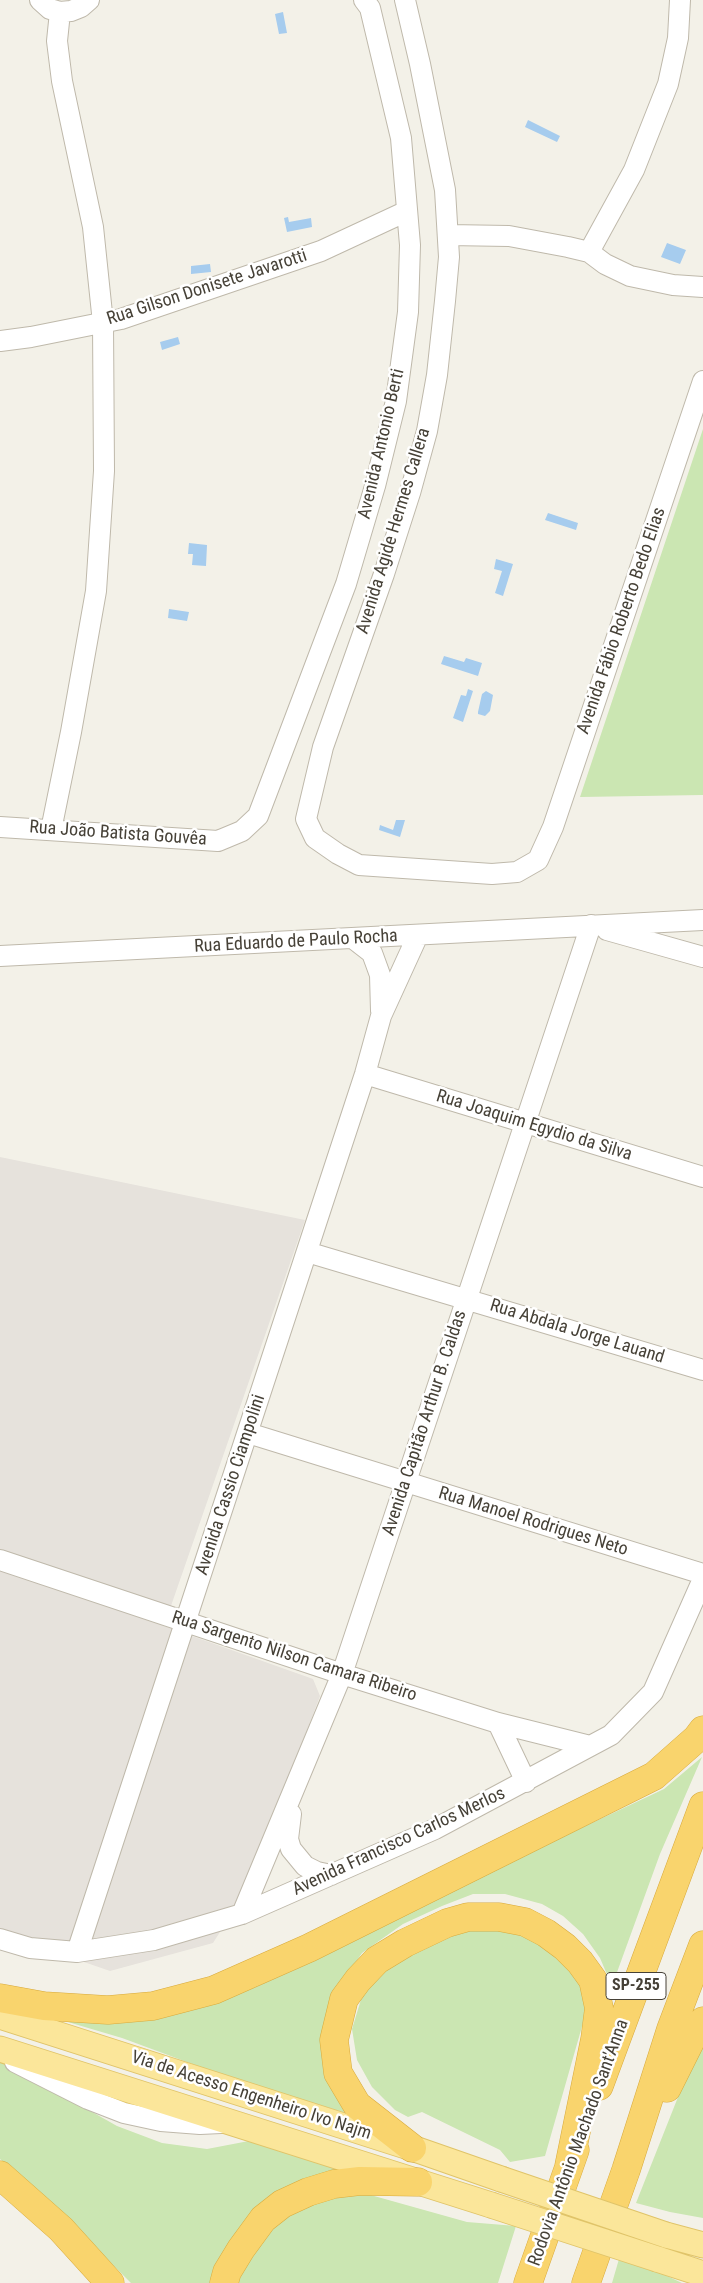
<!DOCTYPE html>
<meta charset="utf-8">
<style>
body{margin:0}
canvas{display:block;background:#f3f1e8}
</style>
<canvas width="703" height="2283"></canvas>
<script>
const ctx = document.querySelector('canvas').getContext('2d');
ctx.lineJoin = 'round';
function fillPath(path, color) {
  ctx.fillStyle = color;
  ctx.fill(path, 'evenodd');
}
function shape(rows) {
  const path = new Path2D();
  for (const r of rows) {
    path.moveTo(r[0], r[1]);
    for (let i = 2; i < r.length; i += 2) path.lineTo(r[i], r[i + 1]);
  }
  return path;
}
function strokePath(path, color, width, dash) {
  ctx.strokeStyle = color;
  ctx.lineWidth = width;
  ctx.lineCap = dash ? 'butt' : 'round';
  ctx.setLineDash(dash || []);
  ctx.stroke(path);
}
function drawText(font, color, halo, rows, align = 'center') {
  ctx.font = font + ' "Roboto Condensed",sans-serif';
  ctx.lineWidth = 5;
  ctx.setLineDash([]);
  ctx.textBaseline = 'middle';
  ctx.strokeStyle = halo;
  ctx.fillStyle = color;
  for (const [text, x, y, turn = 0] of rows) {
    ctx.save();
    ctx.translate(x, y);
    ctx.rotate((+turn || 0) * Math.PI / 180);
    ctx.textAlign = isNaN(turn) ? turn : align;
    if (halo) ctx.strokeText(text, 0, 0);
    ctx.fillText(text, 0, 0);
    ctx.restore();
  }
}
fillPath(shape([
 [0,1157,305,1220,164,1626,313,1679,320,1696,246,1891,213,1943,110,1971,0,1933]
]), '#e6e2dc');
fillPath(shape([
 [703,429,703,795,580,797],
 [702,1757,660,1854,612,1986,600,1958,583,1934,563,1916,542,1904,505,1894,473,1894,442,1906,403,1924,362,1953,339,1987,329,2016,368,2120,214,2072,122,2038,7,2004,211,2003,256,1987,492,1870,664,1789],
 [474,1923,527,1933,578,1975,589,2002,545,2156,510,2162,500,2150,422,2112,408,2117,395,2110,372,2087,357,2060,352,2029,363,1993,388,1963],
 [703,2034,703,2218,670,2212,636,2203],
 [0,2060,117,2126,162,2143,207,2149,254,2140,349,2172,306,2178,276,2196,213,2283,131,2283,70,2222,0,2159],
 [367,2194,467,2222,516,2226,498,2283,236,2283,260,2236,287,2211,321,2197],
 [619,2259,665,2275,682,2283,612,2283]
]), '#cbe6b2');
fillPath(shape([
 [283,12,287,33,279,34,275,14],
 [528,120,560,136,557,142,525,127],
 [288,217,289,222,311,218,312,227,287,232,284,218],
 [667,243,686,250,680,264,661,257],
 [210,264,211,272,191,274,191,266],
 [178,337,180,344,162,350,160,342],
 [548,513,578,523,576,530,545,520],
 [189,543,207,545,206,566,192,565,193,554,188,554],
 [496,559,513,564,503,596,495,593,502,571,494,569],
 [169,609,189,612,187,621,168,618],
 [444,656,464,662,466,658,482,663,478,676,441,664],
 [468,689,473,691,463,722,453,718,461,695,466,696],
 [486,691,493,695,490,711,485,716,478,714,478,712,482,694],
 [396,820,405,820,400,837,379,830,380,825,393,830]
]), '#a6ccee');
const minor = shape([
 [40,0,50,9,60,12,71,11,81,7,89,0],
 [405,0,420,64,445,190,449,257,445,301,437,375,427,431,410,493,384,574,323,747,306,819,315,838,338,854,359,865,492,874,517,872,538,860,553,827,703,381],
 [448,235,509,236,568,247,589,252,605,264,630,276,673,285,703,287],
 [589,252,634,170,668,84,678,38,680,0],
 [0,341,31,337,121,319,321,251,407,211],
 [0,827,218,841,242,831,258,816,346,584,375,486,396,401,408,312,410,245,401,138,370,8,364,0],
 [51,830,71,732,96,591,104,471,103,323,93,227,62,81,57,41,60,12],
 [607,930,703,957],
 [354,939,372,953,380,975,381,1011],
 [0,956,703,920],
 [365,1074,703,1177],
 [307,1252,703,1370],
 [248,1433,703,1574],
 [0,1560,342,1674,498,1723,590,1746],
 [498,1723,526,1782],
 [291,1814,288,1839,291,1849,305,1866,317,1872,331,1875],
 [242,1914,342,1674,591,925],
 [0,1939,30,1948,77,1952,154,1940,242,1914,435,1829,611,1735,653,1692,703,1579],
 [77,1952,365,1074,381,1016,418,935],
 [15,2062,88,2099,124,2113,161,2121,200,2124,221,2123]
]);
const major = shape([
 [0,2016,412,2148,501,2179],
 [0,2049,491,2205],
 [666,2235,703,2245],
 [657,2259,703,2274]
]);
const highway = shape([
 [0,1998,44,2006,108,2010,153,2006,214,1990,309,1948,654,1776,697,1738,703,1730],
 [599,2086,703,1806],
 [667,2088,695,2032,703,2021],
 [412,2148,357,2105,338,2073,334,2040,344,1999,358,1980,377,1960,405,1943,447,1923,468,1917,499,1917,525,1922,546,1933,565,1947,580,1962,593,1980,599,2008,595,2039,569,2166],
 [0,2175,61,2229,110,2283],
 [224,2283,227,2272,241,2249,263,2219,282,2204,308,2192,334,2184,360,2181,418,2182],
 [528,2283,575,2150],
 [586,2283,626,2170,671,2029,703,1945]
]);
strokePath(minor, '#bfb9ab', 22);
strokePath(major, '#e0c469', 27);
strokePath(highway, '#d8aa3d', 29);
strokePath(minor, '#fff', 20);
strokePath(major, '#fbe69a', 25);
strokePath(highway, '#f9d46d', 28);
const majorBridge = shape([
 [501,2179,666,2235],
 [491,2205,657,2259]
]);
strokePath(majorBridge, '#e0c469', 27, []);
strokePath(majorBridge, '#fbe69a', 25);
for (const [x, y, w] of [
 [636,1986,60]
]) {
  const box = new Path2D();
  box.roundRect(x - w / 2, y - 13.5, w, 27, 4);
  ctx.fillStyle = '#fff';
  ctx.fill(box);
  strokePath(box, '#464137', 1);
}
drawText('bold 16px', '#464137', null, [
 ["SP-255",636,1986]
]);
drawText('18px', '#464137', '#fff', [
 ["Rua Gilson Donisete Javarotti",207,288,-18],
 ["Avenida Antonio Berti",382,444,-77],
 ["Avenida Agide Hermes Callera",394,531,-73],
 ["Avenida Fábio Roberto Bedo Elias",622,621,-71],
 ["Rua João Batista Gouvêa",118,834,4],
 ["Rua Eduardo de Paulo Rocha",296,942,-3],
 ["Rua Joaquim Egydio da Silva",534,1126,17],
 ["Rua Abdala Jorge Lauand",577,1332,17],
 ["Avenida Capitão Arthur B. Caldas",425,1423,-72],
 ["Avenida Cassio Ciampolini",231,1485,-72],
 ["Rua Manoel Rodrigues Neto",533,1522,17],
 ["Rua Sargento Nilson Camara Ribeiro",294,1657,18],
 ["Avenida Francisco Carlos Merlos",399,1842,-25],
 ["Via de Acesso Engenheiro Ivo Najm",251,2096,18],
 ["Rodovia Antônio Machado Sant'Anna",579,2143,-70]
]);
</script>
